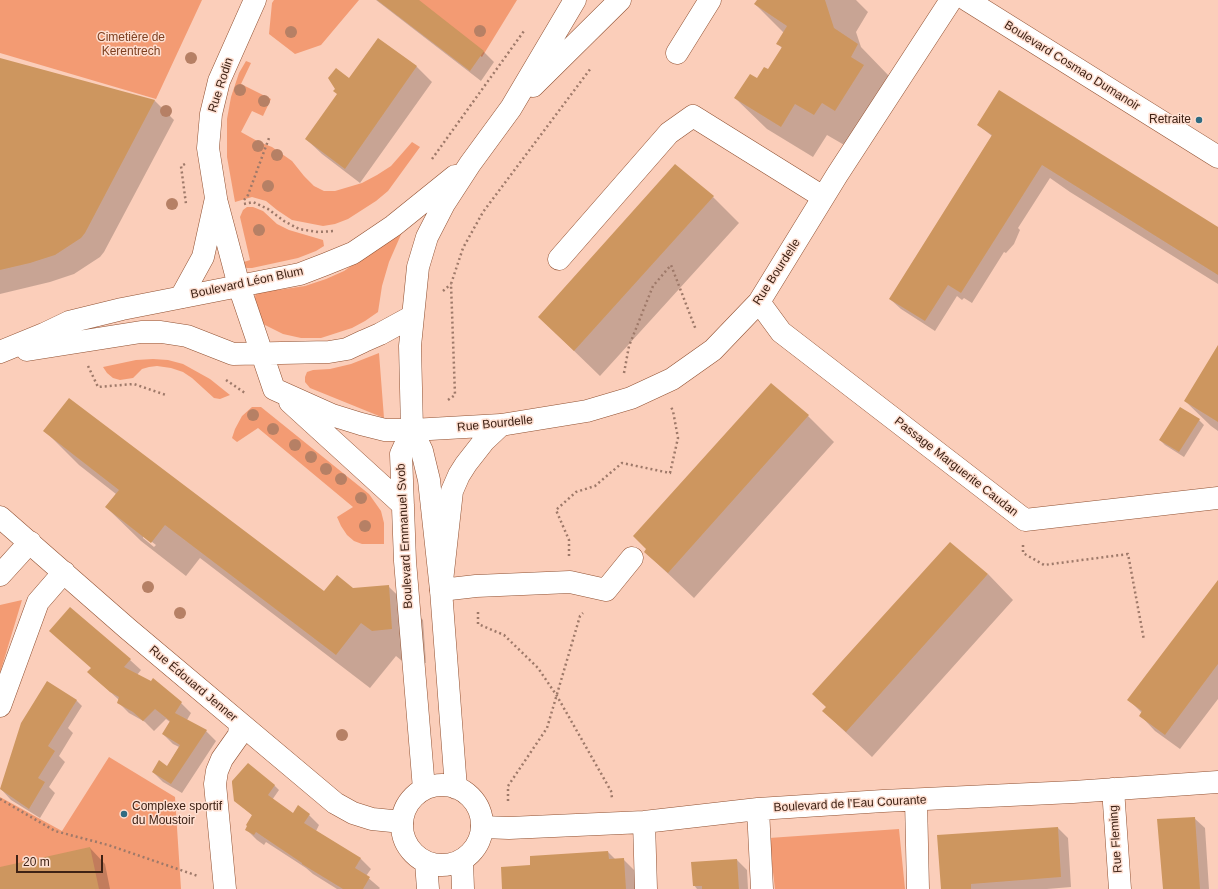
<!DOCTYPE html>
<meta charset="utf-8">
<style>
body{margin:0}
#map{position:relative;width:1218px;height:889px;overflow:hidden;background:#fbceba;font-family:Arial,sans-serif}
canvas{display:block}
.scale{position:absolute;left:16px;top:855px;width:87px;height:18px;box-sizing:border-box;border:2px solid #3e2215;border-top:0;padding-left:5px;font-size:12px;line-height:14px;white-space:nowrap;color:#3e2215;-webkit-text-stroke:3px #fedfd1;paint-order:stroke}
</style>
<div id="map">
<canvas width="1218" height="889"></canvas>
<div class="scale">20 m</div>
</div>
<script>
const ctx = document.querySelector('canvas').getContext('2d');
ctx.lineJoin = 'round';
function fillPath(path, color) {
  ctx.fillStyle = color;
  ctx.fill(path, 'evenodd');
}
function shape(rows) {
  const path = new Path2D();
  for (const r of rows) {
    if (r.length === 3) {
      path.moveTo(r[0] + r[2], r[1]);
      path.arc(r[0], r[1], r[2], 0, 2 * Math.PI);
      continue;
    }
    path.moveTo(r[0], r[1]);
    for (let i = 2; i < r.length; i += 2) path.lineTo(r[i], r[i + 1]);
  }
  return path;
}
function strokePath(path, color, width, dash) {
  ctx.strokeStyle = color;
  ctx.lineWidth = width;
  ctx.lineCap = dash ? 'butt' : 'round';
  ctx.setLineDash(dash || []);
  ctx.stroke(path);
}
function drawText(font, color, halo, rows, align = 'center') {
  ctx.font = font + ' Arial,sans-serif';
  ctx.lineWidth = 3;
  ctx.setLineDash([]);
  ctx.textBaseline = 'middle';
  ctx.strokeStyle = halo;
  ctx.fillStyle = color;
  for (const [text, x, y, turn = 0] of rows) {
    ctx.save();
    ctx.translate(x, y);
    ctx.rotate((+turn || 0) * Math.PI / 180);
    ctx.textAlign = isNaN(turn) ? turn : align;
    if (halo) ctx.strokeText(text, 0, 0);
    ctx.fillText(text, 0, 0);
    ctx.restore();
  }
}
fillPath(shape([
 [0,0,202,0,156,99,0,53],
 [274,0,359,0,321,45,295,54,269,34,272,3],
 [402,0,517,0,482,57],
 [246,61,251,63,241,84,271,99,263,116,252,111,241,132,259,142,272,147,292,161,304,176,314,186,324,191,335,191,362,183,377,175,391,166,412,142,420,147,388,191,376,201,348,219,335,224,323,226,292,220,277,210,266,201,252,197,235,202,227,157,227,119,231,97,239,73],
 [247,207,253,207,263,211,277,224,289,230,323,240,324,246,316,251,298,258,252,268,244,268,238,264,250,260,240,217,243,210],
 [403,230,389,262,382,286,378,312,365,321,352,328,321,338,301,338,283,334,263,324,254,301,256,293,263,289,278,290,305,286,326,279,344,271],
 [379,353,384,418,310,388,305,382,305,377,307,372,313,370,330,369,351,364],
 [153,359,168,360,183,364,210,379,230,395,220,399,214,398,192,378,183,372,171,368,157,366,149,367,142,369,133,378,120,380,113,378,107,373,103,367,136,360],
 [252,407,261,407,369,494,381,511,384,523,384,544,362,544,354,541,347,535,341,526,337,517,353,507,258,428,237,442,232,438,235,429,242,416],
 [22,600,0,673,0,605],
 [109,757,175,797,181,889,0,889,0,797,62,831],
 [899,829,905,889,775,889,769,838]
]), '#f39b73');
fillPath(shape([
 [376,0,417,0,484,52,494,62,481,81],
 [758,0,856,0,868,12,856,32,861,47,889,76,846,146,827,135,813,157,767,129,735,98,769,71,782,48,778,44,784,33,755,4],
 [378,39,417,67,432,82,360,183,322,154,306,139,338,95,336,89,349,79],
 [0,59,155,101,174,120,104,252,100,257,74,274,50,282,0,294],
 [978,125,1218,228,1218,284,1070,192,1050,178,1018,228,1020,230,1014,244,1006,253,1004,252,972,303,964,298,962,300,957,296,935,331,901,309,890,299,992,136],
 [713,197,739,223,600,376,539,317],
 [1218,347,1218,431,1211,426,1185,401],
 [771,385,808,416,834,442,694,598,645,552],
 [1199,420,1204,425,1184,457,1165,445,1160,440],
 [45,431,324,593,353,589,388,586,423,620,426,663,407,665,396,656,370,688,200,558,186,576,141,541,106,507,116,494,79,465],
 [143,535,156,545,154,547,143,538],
 [988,574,1013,600,872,757,823,711],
 [1218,582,1218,699,1180,749,1155,731,1140,715,1142,713,1129,700],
 [70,609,130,660,141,670,137,675,181,703,191,713,187,720,206,731,216,741,182,793,163,782,153,772,167,767,179,747,173,744,163,734,170,722,166,719,154,731,145,722,129,713,118,702,119,700,89,672,92,668,50,631],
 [47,682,77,701,82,706,68,728,73,733,59,756,65,762,49,787,55,793,40,818,11,800,1,789],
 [274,785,279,790,272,800,294,814,309,815,319,825,316,831,361,859,371,869,366,876,380,888,379,889,337,889,313,874,306,868,266,842,264,845,257,840,247,830,253,816,235,800],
 [1194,818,1205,828,1209,889,1164,889],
 [1058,828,1068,838,1071,887,1047,889,942,889],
 [90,848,105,864,110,889,0,889,0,868],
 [608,852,616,860,623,859,649,885,649,889,503,889,531,866],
 [737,860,747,870,748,889,697,889,694,885]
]), '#0003');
fillPath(shape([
 [377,0,419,0,484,51,470,71],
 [757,0,825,0,834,28,858,44,851,57,864,65,835,111,822,103,814,115,795,104,781,127,734,98,750,74,757,78,764,67,768,69,782,47,776,44,787,26,754,4],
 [378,38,417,66,345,169,305,139,337,94,333,91,335,89,328,78,336,68,349,78],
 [0,58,155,100,85,233,81,238,55,255,30,263,0,270],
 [999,90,1218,227,1218,275,1042,165,961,293,948,285,925,321,889,299,992,135,977,125],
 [675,164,714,196,574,351,538,317],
 [1218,345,1218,422,1184,401],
 [771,383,809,415,668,573,644,552,646,549,633,536],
 [69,398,324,591,337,575,353,588,389,585,392,629,372,631,361,623,336,655,165,525,151,543,105,507,119,490,43,431],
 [1180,407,1200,419,1179,452,1159,440],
 [950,542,988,574,846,732,822,711,826,707,812,694],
 [1218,580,1218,664,1165,735,1139,716,1142,711,1127,700],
 [70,607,131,659,124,667,151,681,153,678,182,702,175,713,207,730,171,784,152,772,159,760,167,766,180,745,162,734,170,721,155,709,143,721,133,712,117,703,119,697,110,692,87,672,91,668,49,631],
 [47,681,77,700,48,746,55,751,38,778,45,782,29,809,0,789,21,723],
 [248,763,275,785,268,795,293,813,298,805,310,814,304,823,361,858,355,868,370,877,363,889,343,889,302,864,302,863,256,832,254,835,245,830,247,826,246,825,252,815,234,801,232,783,232,781],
 [1195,817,1200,889,1163,889,1157,819],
 [1058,827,1061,877,971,884,971,889,941,889,937,835],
 [90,847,99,889,0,889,0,867],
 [608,851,609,859,624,858,626,889,502,889,501,867,530,865,530,856],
 [737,859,739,889,702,889,702,886,693,886,691,862]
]), '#cd965f');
const minor = shape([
 [967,0,1218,157],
 [677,53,710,0],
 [217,203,239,286],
 [559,259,669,133,693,116,823,197],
 [181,297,203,257,216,198,208,148,211,114,219,81,255,0],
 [759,302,781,332,1025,520,1218,498],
 [501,425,484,441,466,464,459,475,452,491,441,590,476,586,570,582,606,590,632,558],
 [412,430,501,425,587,411,631,398,672,379,713,350,759,302,837,175,951,0],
 [0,517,128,629,335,803,353,813,372,819,402,822],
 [0,575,30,542],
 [0,706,38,602,64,572],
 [1113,789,1120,889],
 [916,800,918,889],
 [758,809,762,889],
 [644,822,646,889],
 [482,827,509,828,644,822,758,809,883,801,1073,792,1218,782],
 [225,889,215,784,217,771,222,759,239,735,240,724]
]);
const major = shape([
 [533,86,620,0],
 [239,286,274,389,332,415,361,424,385,430,412,430],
 [27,350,141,332,161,332,187,336,233,354,329,352,347,349,364,341,380,334,413,316],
 [0,352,44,334,69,322,122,309,300,274,326,264,353,253,393,226,455,176],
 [290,402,403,505],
 [412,430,401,454,405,561,424,789],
 [442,825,40],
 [456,788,441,590,429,480,422,451,412,430,410,346,418,267,427,237,444,204,470,164,511,108,575,0],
 [462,861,463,889],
 [426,862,428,889]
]);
strokePath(minor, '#905031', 23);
strokePath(major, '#905031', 23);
strokePath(shape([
 [432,159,524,31],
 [185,164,181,166,186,204],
 [244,200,248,195,269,138],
 [244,204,253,202,268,209,284,221,299,229,318,232,335,231],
 [443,291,451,284],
 [88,366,98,387,134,384,166,395],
 [624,373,629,346,653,286,671,265,696,330],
 [226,380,245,393],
 [448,400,455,395,451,284,463,248,483,212,591,68],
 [1023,545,1023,553,1044,565,1128,554,1144,640],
 [569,556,569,540,556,510,576,492,595,486,622,463,670,473,678,438,673,411,671,407],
 [478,612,478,624,504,635,538,668,557,696,611,791,612,798],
 [0,799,55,831,108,845,198,876],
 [508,801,508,786,547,728,580,616,583,613]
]), '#9e7969', 2.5, [2, 3]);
strokePath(minor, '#fff', 22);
strokePath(major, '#fff', 22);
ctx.fillStyle = '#b68065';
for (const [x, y] of [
 [480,31],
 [291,32],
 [191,58],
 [240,90],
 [264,101],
 [166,111],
 [258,146],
 [277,155],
 [268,186],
 [172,204],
 [259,230],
 [253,415],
 [273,429],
 [295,445],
 [311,457],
 [326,469],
 [341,479],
 [361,498],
 [365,526],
 [148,587],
 [180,613],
 [342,735]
]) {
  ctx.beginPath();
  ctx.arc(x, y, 6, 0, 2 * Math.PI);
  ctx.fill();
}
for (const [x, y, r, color] of [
 [1199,120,4,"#2e6b82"],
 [124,814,4,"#2e6b82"]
]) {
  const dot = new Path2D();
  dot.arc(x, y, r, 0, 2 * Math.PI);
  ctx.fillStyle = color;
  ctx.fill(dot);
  strokePath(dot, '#fedfd1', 1.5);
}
drawText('12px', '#7e4020', '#fedfd1', [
 ["Cimetière de",131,38],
 ["Kerentrech",131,52]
]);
drawText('12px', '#3e2215', '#fedfd1', [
 ["Boulevard Cosmao Dumanoir",1072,66,32],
 ["Rue Rodin",221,85,-72],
 ["Rue Bourdelle",777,272,-57],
 ["Boulevard Léon Blum",247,283,-12],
 ["Rue Bourdelle",495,424,-6],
 ["Passage Marguerite Caudan",956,467,38],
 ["Boulevard Emmanuel Svob",405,536,-93],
 ["Rue Édouard Jenner",193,684,40],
 ["Boulevard de l'Eau Courante",850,804,-3],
 ["Rue Fleming",1116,839,-94]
]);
drawText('12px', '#3e2215', '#fedfd1', [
 ["Retraite",1191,120],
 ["Complexe sportif",132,807,"left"],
 ["du Moustoir",132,821,"left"]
], 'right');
</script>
